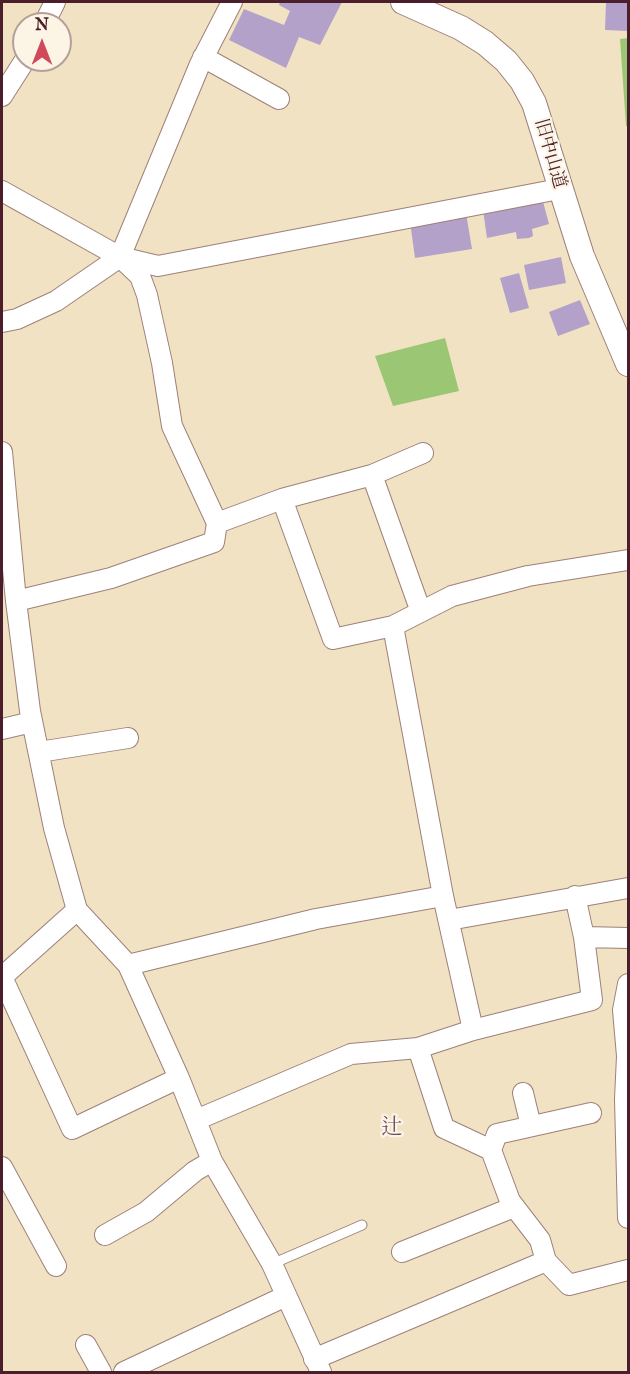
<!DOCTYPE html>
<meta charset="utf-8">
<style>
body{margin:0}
#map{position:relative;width:630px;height:1374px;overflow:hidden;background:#f1e2c4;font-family:"IM FELL English",serif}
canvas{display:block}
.frame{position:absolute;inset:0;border:3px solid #4a1f2b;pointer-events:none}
.north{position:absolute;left:12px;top:12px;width:60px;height:60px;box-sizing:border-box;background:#fcf5e5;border:2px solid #b59f9b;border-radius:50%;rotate:0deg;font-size:16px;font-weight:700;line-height:24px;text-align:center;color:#4a1f2b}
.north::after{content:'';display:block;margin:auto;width:21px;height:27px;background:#d1495b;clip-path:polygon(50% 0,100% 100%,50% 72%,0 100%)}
</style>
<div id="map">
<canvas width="630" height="1374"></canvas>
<div class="frame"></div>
<div class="north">N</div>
</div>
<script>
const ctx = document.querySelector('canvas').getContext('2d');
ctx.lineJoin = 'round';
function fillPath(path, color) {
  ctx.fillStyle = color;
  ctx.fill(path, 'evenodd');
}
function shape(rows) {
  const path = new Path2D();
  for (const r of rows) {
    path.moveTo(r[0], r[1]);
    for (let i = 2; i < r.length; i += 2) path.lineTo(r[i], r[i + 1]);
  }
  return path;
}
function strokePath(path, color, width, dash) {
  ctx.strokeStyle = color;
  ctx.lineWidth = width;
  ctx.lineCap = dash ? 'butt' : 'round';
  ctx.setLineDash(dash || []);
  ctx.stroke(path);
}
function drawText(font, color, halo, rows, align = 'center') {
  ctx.font = font + ' "IM FELL English","Noto Serif JP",serif';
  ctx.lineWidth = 4.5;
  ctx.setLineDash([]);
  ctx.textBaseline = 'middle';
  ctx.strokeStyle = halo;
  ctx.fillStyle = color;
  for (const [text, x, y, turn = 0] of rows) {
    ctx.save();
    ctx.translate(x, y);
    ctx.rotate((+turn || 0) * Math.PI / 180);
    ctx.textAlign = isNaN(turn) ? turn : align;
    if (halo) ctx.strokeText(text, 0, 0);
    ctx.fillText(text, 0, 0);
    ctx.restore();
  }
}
fillPath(shape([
 [628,38,628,126,626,126,620,39],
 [445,338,459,391,393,406,375,356]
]), '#9bc673');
fillPath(shape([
 [280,2,342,2,320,45,299,37,286,68,229,40,244,9,284,25,290,11,279,5],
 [606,2,628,2,628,31,605,30],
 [542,198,549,224,532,229,533,236,529,238,517,239,516,232,487,238,483,210],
 [466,213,472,249,415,258,410,222],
 [561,257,566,283,529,290,524,265],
 [519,273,529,308,510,313,500,278],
 [580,300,590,324,558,336,549,312]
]), '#b3a1c9');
const service = shape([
 [272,1264,362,1225]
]);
const minor = shape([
 [44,24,55,2],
 [203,57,279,99],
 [2,96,25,60],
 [2,191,120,257,140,276,147,295,162,363,172,426,217,523,214,542,111,578,16,601],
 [120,257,158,266,559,189],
 [2,322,17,319,56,301,120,257,200,64,232,2],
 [2,452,16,601,30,711,54,828,77,910,128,965,179,1078,212,1161,272,1264,321,1372],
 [372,475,421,612],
 [282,499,333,639,393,626,452,596,528,576,628,560],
 [217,523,282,499,372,475,423,453],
 [393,626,443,896,473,1030],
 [2,729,32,722],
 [39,752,128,738],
 [449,920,628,888],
 [584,937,628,938],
 [128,965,316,919,443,896],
 [2,977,72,1129,179,1078],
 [2,977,77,910],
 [628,984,623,1010,627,1056,625,1099,628,1218],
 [418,1048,444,1128,491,1150,510,1201,540,1240,546,1261,569,1285,628,1270],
 [523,1093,531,1126],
 [196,1120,351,1054,418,1048,473,1030,592,1000,584,937,575,896],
 [491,1150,497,1134,591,1113],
 [2,1167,56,1266],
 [105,1235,146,1212,195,1171,212,1161],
 [402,1252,514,1207],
 [86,1345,101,1372],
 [314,1359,546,1261],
 [124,1372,286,1296]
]);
const tertiary = shape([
 [403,2,461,28,485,43,506,61,522,81,534,103,582,256,628,364]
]);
strokePath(service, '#9e8078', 11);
strokePath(minor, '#9e8078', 22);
strokePath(tertiary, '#9e8078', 26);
strokePath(service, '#fff', 9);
strokePath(minor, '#fff', 20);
strokePath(tertiary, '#fff', 24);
drawText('18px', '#4a1f2b', '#fcf5e5', [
 ["旧中山道",549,154,74]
]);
drawText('21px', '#6f4c62', '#fcf5e5', [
 ["辻",392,1129]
]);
</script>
